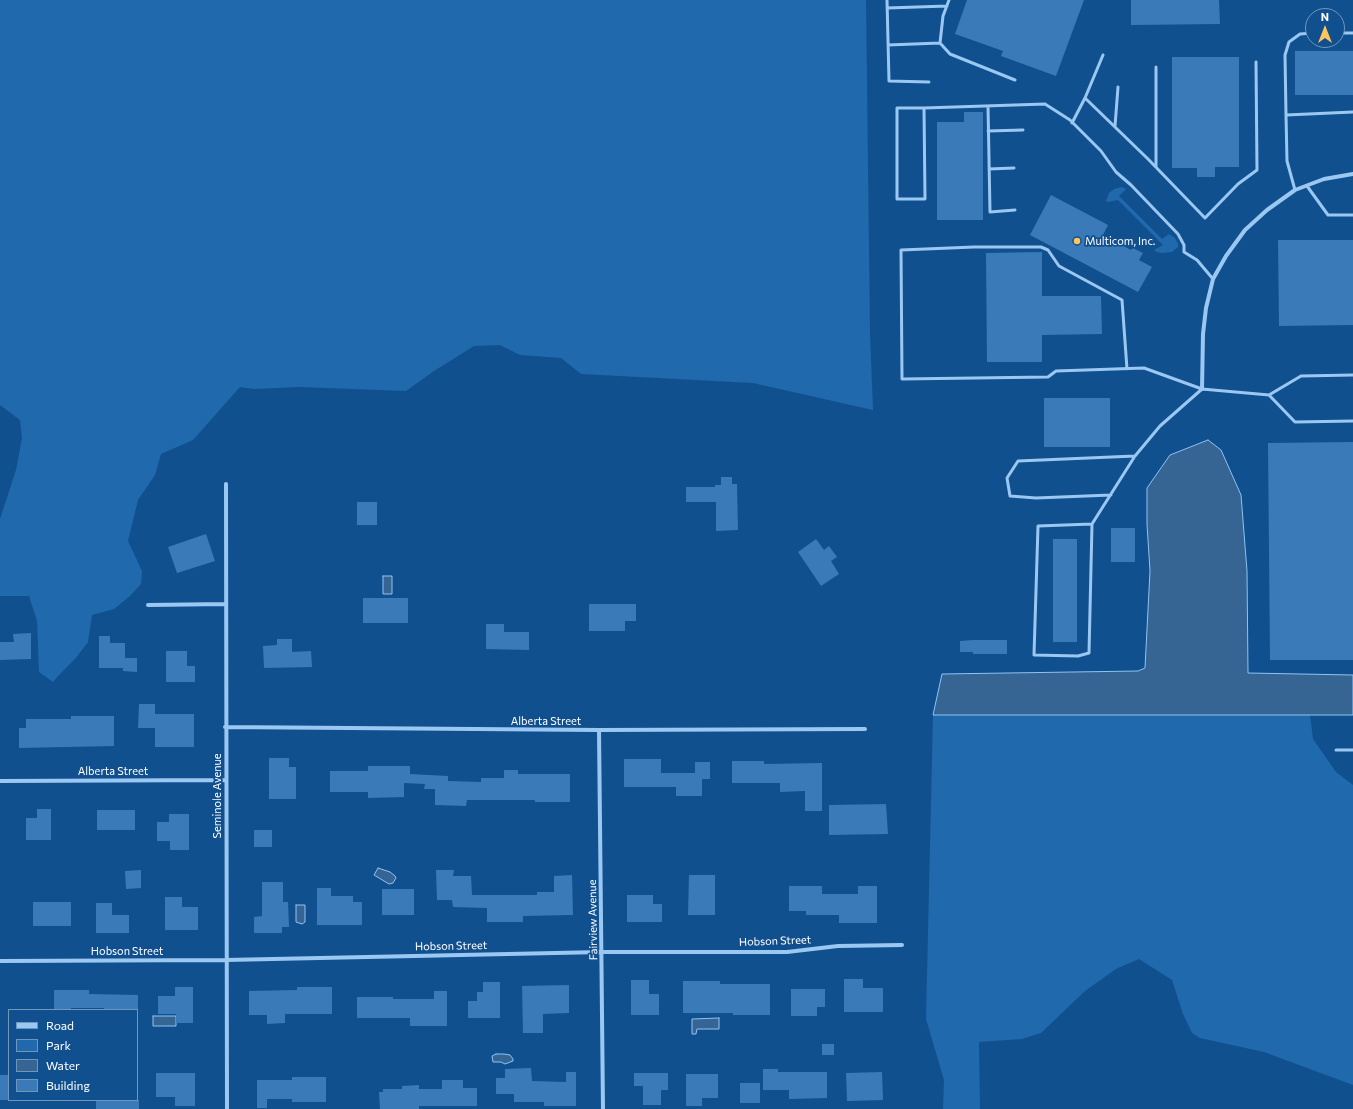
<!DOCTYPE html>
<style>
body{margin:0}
#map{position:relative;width:1353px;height:1109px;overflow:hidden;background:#11508f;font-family:Commissioner,sans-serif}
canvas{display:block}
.legend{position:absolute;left:8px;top:1009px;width:130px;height:92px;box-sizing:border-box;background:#11508f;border:1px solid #7096bc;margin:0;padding:5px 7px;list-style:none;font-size:12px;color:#fff}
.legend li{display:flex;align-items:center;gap:8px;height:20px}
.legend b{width:20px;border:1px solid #7096bc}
.north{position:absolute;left:1305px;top:8px;width:40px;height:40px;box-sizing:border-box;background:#11508f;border:1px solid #7096bc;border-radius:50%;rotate:0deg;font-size:11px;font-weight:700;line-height:16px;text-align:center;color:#fff}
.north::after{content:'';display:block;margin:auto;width:14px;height:18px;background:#ffc55d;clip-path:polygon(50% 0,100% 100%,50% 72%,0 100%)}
</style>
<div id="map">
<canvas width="1353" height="1109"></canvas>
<ul class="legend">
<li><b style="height:5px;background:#9bc8f2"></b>Road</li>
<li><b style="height:11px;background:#2069ad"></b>Park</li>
<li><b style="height:11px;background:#366593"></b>Water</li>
<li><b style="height:11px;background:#3a7ab9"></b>Building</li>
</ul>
<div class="north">N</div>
</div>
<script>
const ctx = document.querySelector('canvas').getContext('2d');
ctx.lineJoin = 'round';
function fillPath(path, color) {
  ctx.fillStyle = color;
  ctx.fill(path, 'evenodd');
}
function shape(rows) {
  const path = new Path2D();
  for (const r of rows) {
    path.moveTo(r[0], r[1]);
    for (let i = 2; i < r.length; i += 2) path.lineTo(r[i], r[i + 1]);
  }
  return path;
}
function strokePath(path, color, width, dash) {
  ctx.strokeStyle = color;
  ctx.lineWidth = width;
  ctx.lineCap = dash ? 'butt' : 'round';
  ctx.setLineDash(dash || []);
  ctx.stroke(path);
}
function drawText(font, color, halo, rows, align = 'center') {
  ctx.font = font + ' Commissioner,sans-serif';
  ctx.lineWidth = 3.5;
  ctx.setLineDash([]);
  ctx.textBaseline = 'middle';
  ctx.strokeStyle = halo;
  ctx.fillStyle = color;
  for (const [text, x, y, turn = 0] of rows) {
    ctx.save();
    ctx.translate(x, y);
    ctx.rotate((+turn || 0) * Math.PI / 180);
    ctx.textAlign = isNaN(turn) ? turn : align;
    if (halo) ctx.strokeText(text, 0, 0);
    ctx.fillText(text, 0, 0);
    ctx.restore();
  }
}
fillPath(shape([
 [0,0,866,0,870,334,873,410,753,383,581,374,561,358,520,355,500,345,474,346,434,371,406,391,299,387,254,389,240,387,193,440,161,454,155,475,138,500,128,541,142,571,141,584,130,596,114,609,92,615,88,642,75,659,58,676,53,682,39,672,37,621,29,596,0,596,0,519,16,470,22,438,20,420,0,405],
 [1122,187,1126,189,1119,196,1162,239,1169,234,1175,238,1178,244,1178,247,1172,252,1162,253,1157,252,1154,250,1163,245,1118,200,1108,202,1106,201,1109,193,1114,189],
 [933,715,1310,715,1313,739,1336,772,1353,785,1353,1085,1264,1052,1200,1038,1192,1033,1183,1014,1172,980,1139,959,1116,969,1085,991,1041,1033,1022,1039,979,1042,980,1109,943,1109,944,1080,926,1019]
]), '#2069ad');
const water = shape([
 [1208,440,1221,450,1241,495,1247,571,1248,673,1353,675,1353,715,933,715,942,674,1138,671,1145,668,1150,571,1147,524,1147,488,1170,455,1208,440],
 [383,576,392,576,392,594,383,594,383,576],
 [378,868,390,872,395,876,396,878,393,883,389,884,374,875,378,868],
 [296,905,305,905,305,922,302,924,296,922,296,905],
 [153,1016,176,1016,176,1026,153,1026,153,1016],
 [719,1018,719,1029,697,1029,696,1034,692,1034,692,1019,719,1018],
 [496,1054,504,1054,510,1055,513,1059,513,1061,505,1064,501,1062,493,1062,492,1056,496,1054]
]);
fillPath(water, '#366593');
strokePath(water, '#8dc4f6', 1);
fillPath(shape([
 [967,0,1084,0,1056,76,1001,56,1003,51,955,34],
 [1131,0,1219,0,1220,24,1131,25],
 [1295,51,1353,51,1353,95,1295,95],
 [1172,57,1239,57,1239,167,1215,167,1215,177,1197,177,1197,168,1172,168],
 [964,112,983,112,983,220,937,220,937,122,964,122],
 [1051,195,1108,225,1103,235,1131,250,1133,248,1143,253,1139,260,1152,267,1138,292,1030,235],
 [1278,240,1353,240,1353,325,1279,326],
 [1042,252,1042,296,1101,296,1102,334,1042,335,1042,362,987,362,986,253],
 [1044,398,1110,398,1110,447,1044,447],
 [1353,442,1353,660,1270,660,1268,443],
 [721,477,732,477,732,484,737,484,738,530,716,531,716,502,686,502,686,487,715,487,715,485,721,485],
 [357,502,377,502,377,525,357,525],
 [1111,528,1135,528,1135,562,1111,562],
 [206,534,215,561,177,573,168,547],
 [816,539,824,550,829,546,837,557,831,561,839,574,821,586,798,552],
 [1053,539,1077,539,1077,642,1053,642],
 [363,598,408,598,408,623,363,623],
 [589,604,636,604,636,621,625,621,625,631,589,631],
 [486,624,504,624,504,632,529,632,529,650,486,649],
 [31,633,31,659,0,660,0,642,14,642,13,634],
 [99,636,110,636,110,643,125,643,125,658,137,658,137,672,123,671,123,668,99,668],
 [277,639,292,639,292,652,311,651,312,667,264,668,263,646,277,645],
 [973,640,1007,640,1007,654,973,654,973,652,960,652,960,641],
 [166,651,187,651,187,666,195,666,195,682,166,682],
 [139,704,155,704,155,714,194,714,194,747,155,747,155,728,138,728],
 [71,716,114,716,114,746,19,748,19,728,26,728,26,719,71,719],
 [269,758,289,758,289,767,296,767,296,799,269,799],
 [624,759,661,759,661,773,695,773,695,762,710,762,710,779,702,779,702,796,676,796,676,787,624,787],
 [732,761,764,761,764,764,822,763,822,811,805,811,805,791,780,792,780,783,732,783],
 [368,766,410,766,410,774,448,776,448,781,481,782,481,778,504,778,504,770,518,770,518,774,570,774,570,802,535,802,535,800,467,800,466,806,435,805,435,789,424,789,425,784,404,783,404,797,368,798,368,792,330,792,330,771,368,771],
 [886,804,888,834,829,835,829,805],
 [37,809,51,809,51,840,26,840,26,818,37,818],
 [97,810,135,810,135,830,97,830],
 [169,814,189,814,189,850,170,850,170,841,157,841,157,822,169,822],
 [254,830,272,830,272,847,254,847],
 [141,870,141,888,126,889,125,871],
 [436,870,454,870,453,876,471,876,472,895,537,895,537,892,554,892,554,876,572,875,573,915,523,916,523,922,487,922,487,908,453,907,452,900,437,900],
 [689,875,715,875,715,915,688,915],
 [262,882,283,882,283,902,288,902,289,927,282,927,282,933,254,933,254,917,262,916],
 [789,886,822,886,822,894,858,894,858,886,877,886,877,923,839,923,839,915,806,915,806,911,789,911],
 [317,888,331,888,331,896,353,896,353,902,362,902,362,925,317,925],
 [382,889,414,889,414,915,382,915],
 [627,895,653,895,653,904,662,904,662,922,627,922],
 [165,897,182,897,182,907,198,907,198,930,165,930],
 [33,902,71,902,71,926,33,926],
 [96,903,112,903,112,915,129,915,129,933,96,933],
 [844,979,863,979,863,988,883,988,883,1012,844,1012],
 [631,980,649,980,649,994,659,994,659,1015,631,1015],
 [683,981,720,981,720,984,770,984,770,1015,733,1015,733,1013,683,1013],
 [483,982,500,982,500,1018,468,1018,468,1001,477,1001,477,992,483,992],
 [569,985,569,1013,543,1014,543,1033,523,1033,522,986],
 [175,987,193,987,193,1023,176,1023,176,1014,158,1014,158,996,175,996],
 [297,987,332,987,332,1014,285,1014,285,1023,267,1024,267,1015,249,1015,249,991,297,990],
 [791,989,825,989,825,1007,817,1007,817,1016,791,1016],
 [54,990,89,990,89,994,138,995,138,1010,104,1010,104,1008,71,1008,71,1010,54,1010],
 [434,991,447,991,447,1026,410,1026,410,1018,357,1018,357,997,393,997,393,999,434,999],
 [822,1044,834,1044,834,1055,822,1055],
 [531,1068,532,1081,566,1082,566,1072,576,1072,576,1106,544,1106,544,1102,514,1102,514,1094,496,1094,496,1078,505,1078,505,1069],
 [763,1069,778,1069,778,1072,827,1072,827,1098,789,1099,789,1090,763,1090],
 [882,1072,883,1100,847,1101,846,1073],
 [156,1073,195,1073,195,1106,175,1106,175,1097,156,1097],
 [634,1073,668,1073,668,1090,661,1090,661,1105,643,1105,643,1086,634,1086],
 [686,1074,718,1074,718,1098,702,1098,702,1106,686,1106],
 [0,1075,9,1075,9,1100,0,1100],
 [292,1077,326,1077,326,1102,292,1102,292,1099,267,1099,267,1108,257,1108,257,1080,292,1080],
 [442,1080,463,1080,463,1088,477,1088,477,1106,419,1106,419,1109,380,1109,379,1092,383,1092,383,1089,402,1089,402,1086,419,1085,419,1089,442,1089],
 [740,1083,760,1083,760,1103,740,1103],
 [96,1100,139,1100,139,1109,96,1109]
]), '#3a7ab9');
strokePath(shape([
 [887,0,889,81,929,82],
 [949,0,943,16,940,43,950,54,1015,80],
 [887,8,947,6],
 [1313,33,1300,34,1289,42,1285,55,1286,115,1353,112],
 [1337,33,1353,33],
 [888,45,940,43],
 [1156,67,1156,167],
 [1085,98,1148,159,1205,218,1238,184,1257,170,1256,62],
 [988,106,990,212,1015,210],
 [924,108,925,199,897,199,897,108,924,108,1045,104,1070,120,1101,151,1116,172,1131,185,1178,234,1184,245,1184,252,1197,260,1213,279],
 [1286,115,1287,161,1295,190],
 [1072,123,1085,98,1103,55],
 [1115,126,1118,87],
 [988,131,1023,130],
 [989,169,1014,168],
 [1307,186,1328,215,1353,215],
 [1127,369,1122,300,1059,266,1048,250,1041,247,974,247,901,250,902,379,1048,377,1056,371,1144,368,1202,389,1269,395,1301,376,1353,375],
 [1269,395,1295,422,1353,421],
 [1111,495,1036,498,1010,496,1007,478,1018,461,1135,456],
 [1092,524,1038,526,1034,655,1078,656,1089,653,1092,524,1135,456,1160,426,1202,389],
 [1336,750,1353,750]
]), '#9bc8f2', 3);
strokePath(shape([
 [1202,389,1203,334,1206,308,1213,279,1226,256,1245,230,1267,210,1295,190,1324,179,1353,174],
 [226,484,227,1109],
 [148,605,226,604],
 [225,727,599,730,865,729],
 [599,730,603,1109],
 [0,781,226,780],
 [0,961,226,960,602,952,787,952,838,946,902,945]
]), '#9bc8f2', 4);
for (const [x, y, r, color] of [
 [1077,241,4,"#ffc55d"]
]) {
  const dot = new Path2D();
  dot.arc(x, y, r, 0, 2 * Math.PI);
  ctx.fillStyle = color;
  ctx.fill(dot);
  strokePath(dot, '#11508f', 1.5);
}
drawText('11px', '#fff', '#11508f', [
 ["Multicom, Inc.",1085,241]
], 'left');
drawText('11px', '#fff', '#11508f', [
 ["Alberta Street",546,721],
 ["Alberta Street",113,771],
 ["Seminole Avenue",217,796,-90],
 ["Fairview Avenue",593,920,-91],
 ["Hobson Street",775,941,-2],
 ["Hobson Street",451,946,-1],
 ["Hobson Street",127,951]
]);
</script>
